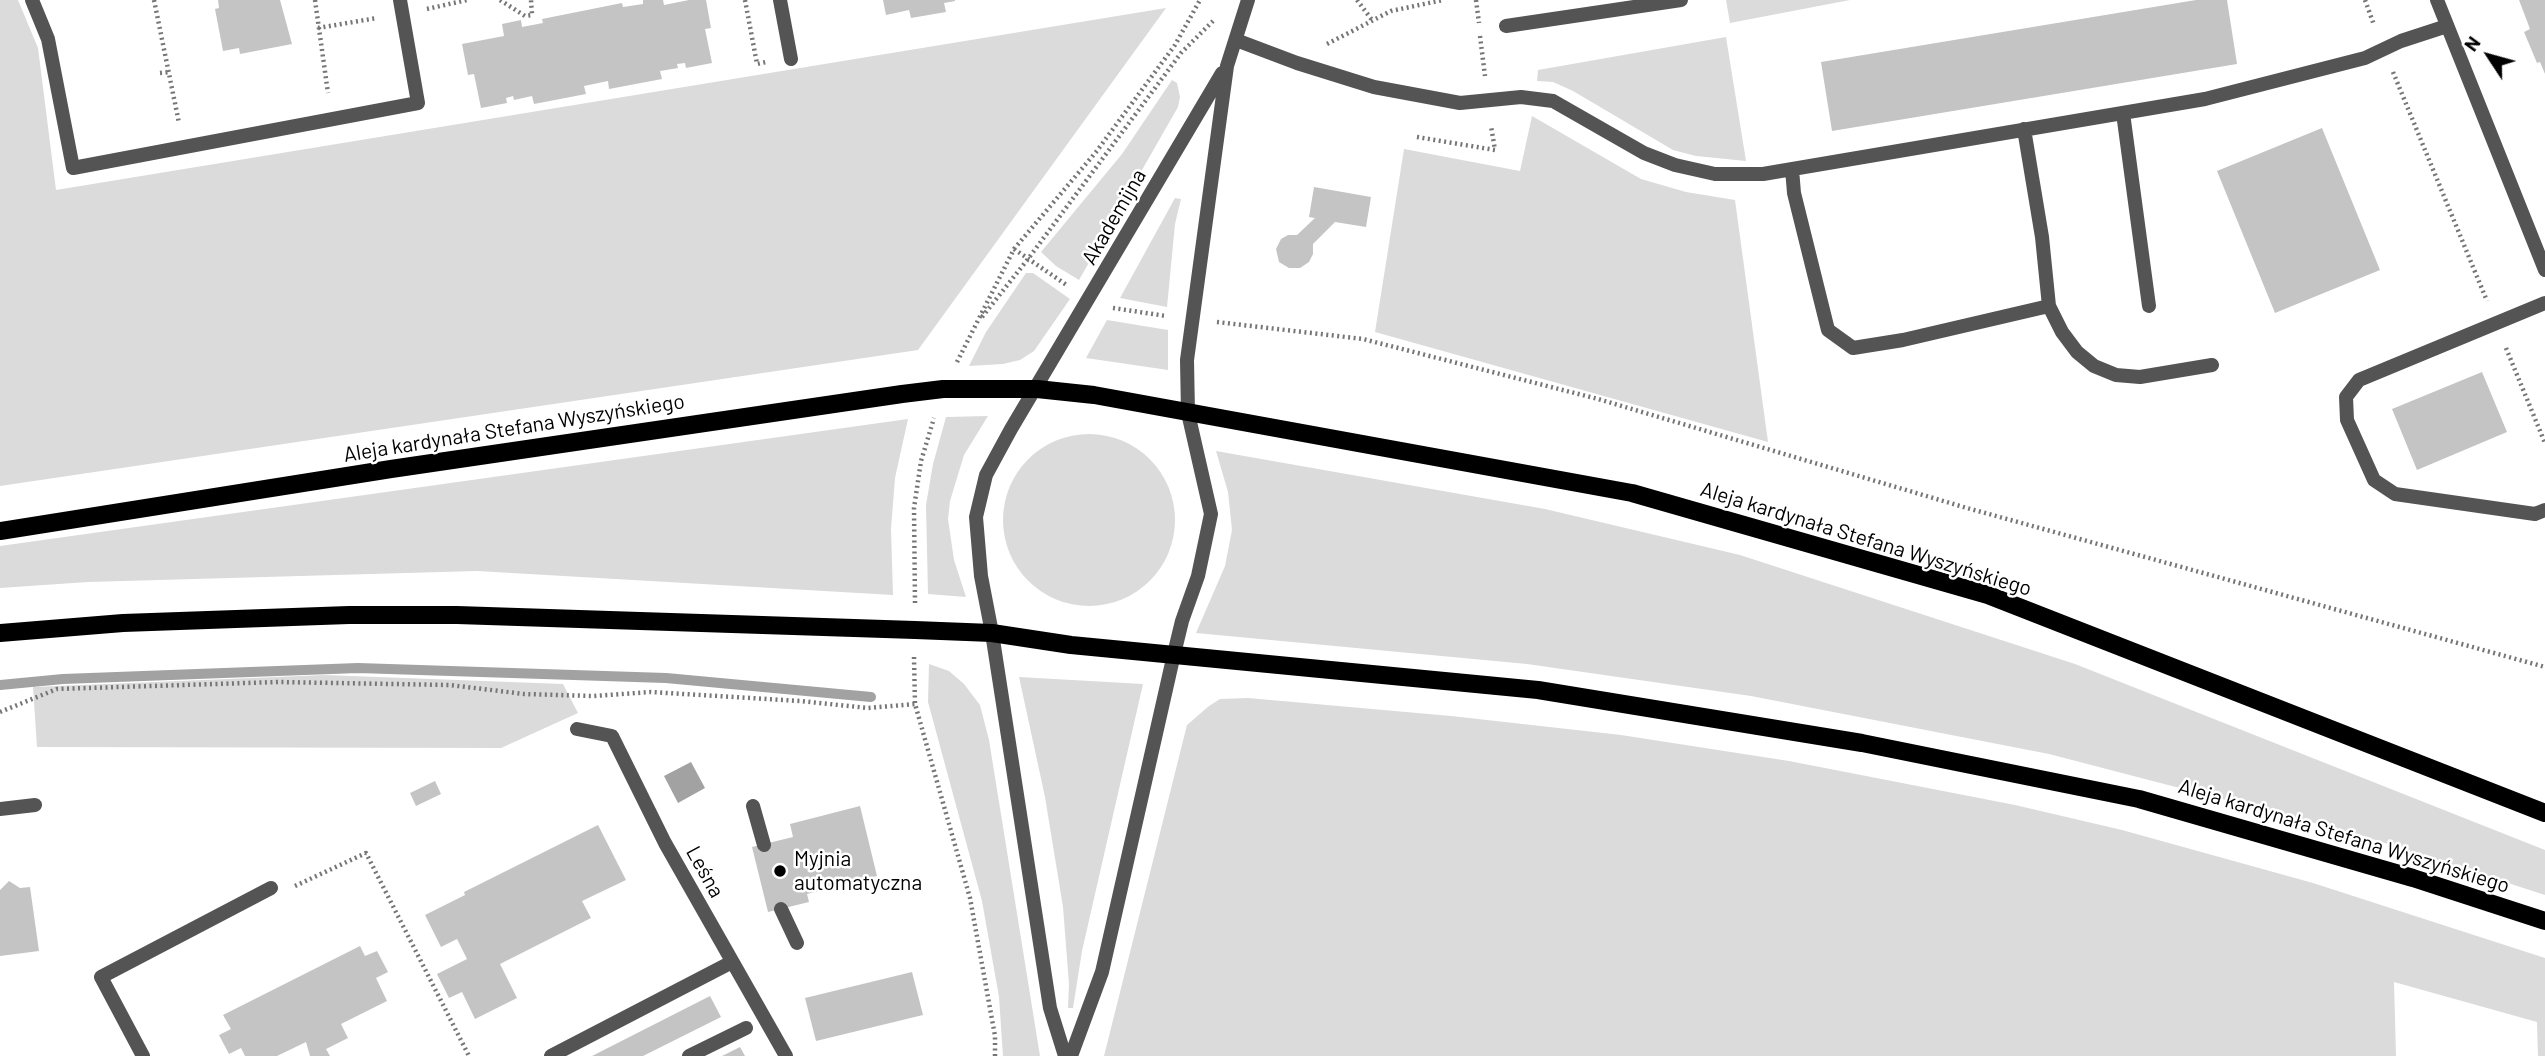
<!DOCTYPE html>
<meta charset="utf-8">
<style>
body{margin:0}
#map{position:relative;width:2545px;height:1056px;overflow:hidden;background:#fff;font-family:Barlow,sans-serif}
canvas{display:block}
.north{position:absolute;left:2454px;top:21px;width:70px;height:70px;-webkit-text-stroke:5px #fff;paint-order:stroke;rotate:306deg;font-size:19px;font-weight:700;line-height:28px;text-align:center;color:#000}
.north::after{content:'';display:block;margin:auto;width:24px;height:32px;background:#000;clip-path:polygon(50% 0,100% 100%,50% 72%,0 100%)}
</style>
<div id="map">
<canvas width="2545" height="1056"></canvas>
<div class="north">N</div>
</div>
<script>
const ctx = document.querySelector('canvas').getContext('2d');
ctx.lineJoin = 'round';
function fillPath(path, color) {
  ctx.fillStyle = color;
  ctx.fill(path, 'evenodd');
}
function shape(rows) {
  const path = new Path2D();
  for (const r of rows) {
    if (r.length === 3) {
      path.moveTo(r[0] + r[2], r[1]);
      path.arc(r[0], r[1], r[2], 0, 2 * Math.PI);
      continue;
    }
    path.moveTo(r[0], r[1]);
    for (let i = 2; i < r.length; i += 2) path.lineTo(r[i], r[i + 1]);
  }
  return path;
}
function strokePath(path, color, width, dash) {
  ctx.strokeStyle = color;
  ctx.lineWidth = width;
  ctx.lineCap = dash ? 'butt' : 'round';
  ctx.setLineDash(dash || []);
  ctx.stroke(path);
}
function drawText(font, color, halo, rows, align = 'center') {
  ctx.font = font + ' Barlow,sans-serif';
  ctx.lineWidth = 5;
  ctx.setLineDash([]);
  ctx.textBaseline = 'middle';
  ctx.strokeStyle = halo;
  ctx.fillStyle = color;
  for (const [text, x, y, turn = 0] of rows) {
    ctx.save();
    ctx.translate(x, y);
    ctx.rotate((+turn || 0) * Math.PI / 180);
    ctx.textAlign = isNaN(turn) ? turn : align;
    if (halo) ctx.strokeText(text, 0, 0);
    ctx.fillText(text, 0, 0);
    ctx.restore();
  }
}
fillPath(shape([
 [0,0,18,0,38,48,56,190,1166,8,918,350,0,486],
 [1726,0,1850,0,1730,23],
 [1726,37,1746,161,1696,156,1673,150,1573,91,1553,82,1537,81,1538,70],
 [1172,80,1177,83,1180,97,1178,107,1079,280,1056,266,1041,252,1122,154],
 [1532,116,1641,179,1686,192,1735,200,1768,442,1375,332,1404,149,1520,171],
 [1175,198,1181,199,1175,224,1167,307,1120,298],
 [1026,273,1033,273,1070,299,1034,351,1020,360,1003,364,969,366,986,332],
 [1107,320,1168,330,1168,370,1086,358],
 [988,416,964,455,950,501,948,519,954,560,966,597,928,594,926,505,933,464,946,417],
 [908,419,895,478,891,529,893,595,477,571,88,582,0,588,0,546],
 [1089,520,86],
 [1216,451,1545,509,1740,555,2075,664,2545,850,2545,895,2360,835,2049,754,1751,696,1527,664,1196,633,1225,566,1232,530,1228,492],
 [929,664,949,671,964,684,980,705,989,740,1040,1056,1003,1056,999,997,982,901,928,702],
 [325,675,563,684,578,713,501,748,37,747,33,687],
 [1019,677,1143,684,1082,951,1073,1008,1068,1008,1069,984,1063,907,1045,797],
 [1248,698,1451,716,1621,735,1789,761,2015,805,2122,830,2313,883,2545,958,2545,1056,2538,1056,2537,1022,2394,982,2396,1056,1104,1056,1187,725,1209,706,1220,699]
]), '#dbdbdb');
fillPath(shape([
 [691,762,705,788,678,803,664,776]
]), '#a2a2a2');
strokePath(shape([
 [0,685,63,679,358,668,666,678,871,697]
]), '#a2a2a2', 10);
fillPath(shape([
 [218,0,280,0,292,44,240,54,239,48,223,51,215,9,219,8],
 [643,0,663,0,664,5,689,0,706,0,711,28,705,29,712,63,686,68,685,63,677,64,678,68,660,71,662,79,609,89,608,81,584,86,586,94,534,104,532,96,514,100,513,96,506,98,507,103,481,108,474,74,468,75,462,44,504,36,502,24,521,20,522,27,543,23,542,19,622,3,623,7,643,4],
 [883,0,955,0,955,1,944,3,946,12,911,18,909,10,886,15],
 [2196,0,2227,0,2237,64,1832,131,1821,62],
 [2519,0,2545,0,2545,74,2540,62,2537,63,2524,32,2530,29],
 [2322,128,2380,270,2275,313,2217,171],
 [1314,187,1371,197,1366,227,1335,222,1313,244,1313,254,1309,262,1300,268,1289,268,1279,262,1276,249,1281,239,1288,235,1297,235,1315,218,1309,217],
 [2482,372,2507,432,2417,470,2392,409],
 [435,781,441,794,416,806,410,793],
 [860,806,877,876,807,894,809,902,768,912,752,847,793,837,790,824],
 [598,825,626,880,582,901,591,918,500,964,517,998,475,1019,462,992,449,998,437,974,467,959,457,939,441,947,425,915,465,895,464,892],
 [9,881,20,888,30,887,39,951,0,956,0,890],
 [360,946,365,956,377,951,388,972,376,978,387,1001,341,1024,348,1038,326,1049,330,1056,310,1056,306,1042,277,1056,245,1056,241,1048,229,1054,219,1035,231,1029,223,1015],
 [912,972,923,1015,816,1041,805,998],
 [710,996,721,1017,643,1056,592,1056],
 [740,1047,745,1056,722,1056]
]), '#c4c4c4');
strokePath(shape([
 [154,0,179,123],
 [315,0,328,93],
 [500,0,525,16,532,15,531,0],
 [745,0,757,64,766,62],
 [1357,0,1372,20],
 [1476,0,1479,23],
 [2365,0,2374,25],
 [427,9,467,0],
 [318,28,377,18],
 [1480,36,1485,76],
 [1327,44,1391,11,1443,0],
 [2393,72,2487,301],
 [160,73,169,72],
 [1417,137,1495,150,1491,126],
 [1014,249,1068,286],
 [1113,308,1166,316],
 [982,317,1028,259,1181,53,1213,21],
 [1217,322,1363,339,1598,399,1967,508,2545,667],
 [2506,348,2545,443],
 [957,362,1014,249,1096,152,1175,45,1200,0],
 [915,603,914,508,921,461,934,418],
 [914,657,915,704,970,898,995,1036,995,1056],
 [0,712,57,689,278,682,450,685,524,694,593,696,651,692,800,701,868,708,915,704],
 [295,886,366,853,469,1056]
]), '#767676', 4.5, [2, 3.5]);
strokePath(shape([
 [32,0,48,39,73,168,418,103,400,0],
 [780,0,791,59],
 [1506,26,1681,0],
 [1236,40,1297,63,1374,87,1460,103,1521,97,1553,101,1644,153,1675,165,1715,174,1763,174,2205,99,2365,58,2401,41,2447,26],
 [2123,113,2149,306],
 [1792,169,1794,193,1828,330,1853,348,1903,340,2049,306,2042,237,2024,129],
 [2545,303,2359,380,2346,397,2347,420,2374,480,2395,494,2535,514,2545,510],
 [2049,306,2062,332,2077,352,2094,366,2116,375,2140,377,2212,365],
 [577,729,612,736,665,843,786,1056],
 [753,806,764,845],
 [781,909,797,943],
 [143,1056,101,977,271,888],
 [551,1056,732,962],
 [689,1056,746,1028]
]), '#545454', 14);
strokePath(shape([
 [2437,0,2545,270],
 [0,809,35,805],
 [1065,1056,1050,1008,992,633,981,576,976,517,986,475,1011,429,1222,73],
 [1071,1056,1102,972,1174,654,1182,621,1198,576,1211,514,1188,413,1187,360,1227,66,1248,0]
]), '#545454', 14);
strokePath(shape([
 [0,531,391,469,902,394,943,389,1037,389,1094,395,1632,493,1988,595,2545,813],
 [0,633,123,623,349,615,457,615,915,630,992,633,1071,645,1538,690,1862,743,2139,799,2413,878,2545,921]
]), '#000', 18);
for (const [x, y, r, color] of [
 [780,871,7,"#000"]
]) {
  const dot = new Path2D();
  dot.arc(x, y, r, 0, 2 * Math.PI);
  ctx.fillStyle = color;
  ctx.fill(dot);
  strokePath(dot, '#fff', 2.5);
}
drawText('21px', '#000', '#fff', [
 ["Akademijna",1114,217,-60],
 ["Aleja kardynała Stefana Wyszyńskiego",514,428,-9],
 ["Aleja kardynała Stefana Wyszyńskiego",1866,539,17],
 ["Aleja kardynała Stefana Wyszyńskiego",2344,836,17],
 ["Leśna",705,872,61]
]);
drawText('21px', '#000', '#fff', [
 ["Myjnia",794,859],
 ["automatyczna",794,883]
], 'left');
</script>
